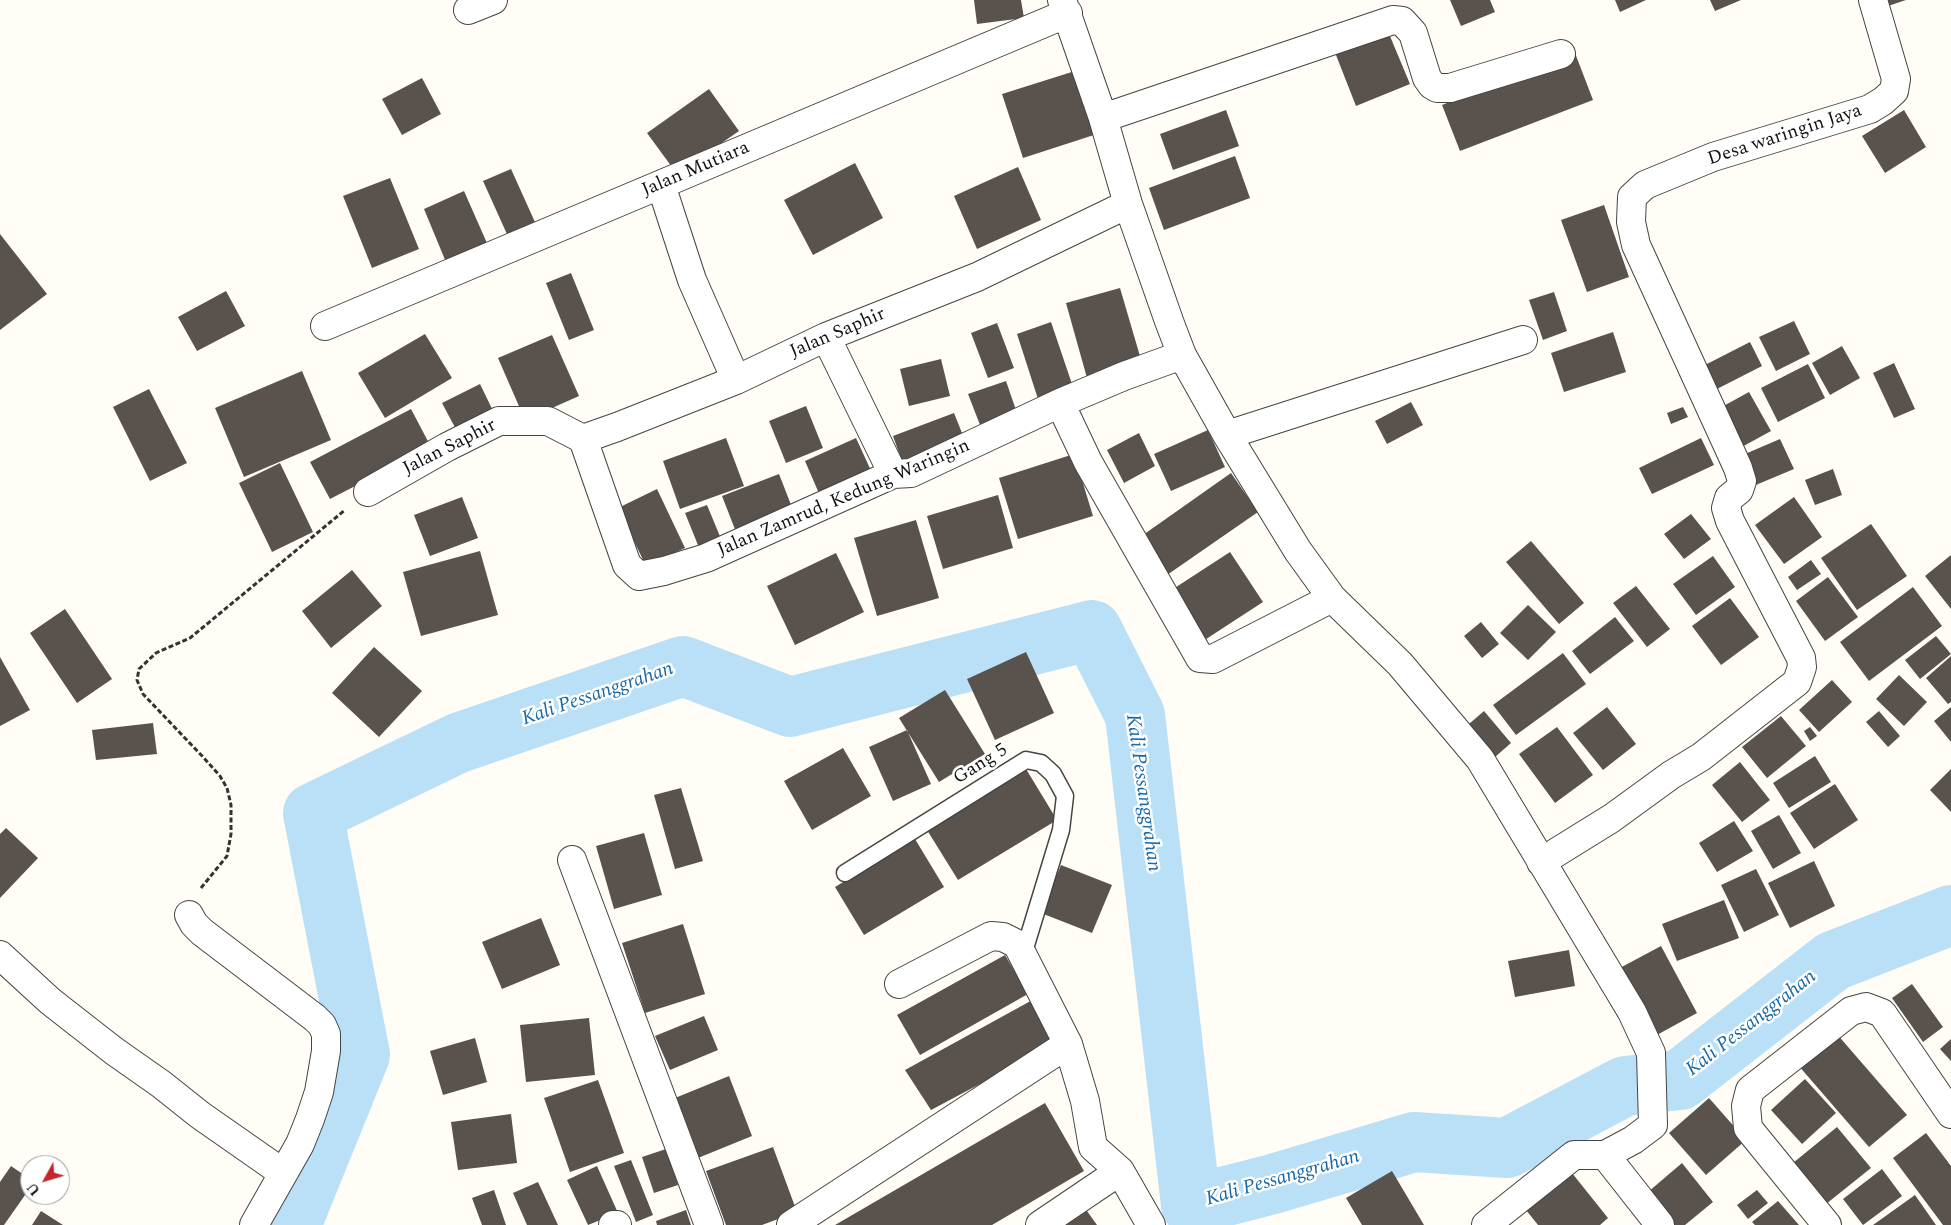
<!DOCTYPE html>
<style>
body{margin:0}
#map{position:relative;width:1951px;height:1225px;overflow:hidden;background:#fffdf5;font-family:Spectral,serif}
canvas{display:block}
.north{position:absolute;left:20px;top:1155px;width:50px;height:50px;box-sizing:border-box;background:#fff;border:1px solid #a0a0a0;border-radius:50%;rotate:231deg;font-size:14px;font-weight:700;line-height:20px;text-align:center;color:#111}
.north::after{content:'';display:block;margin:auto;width:18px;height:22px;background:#c4262e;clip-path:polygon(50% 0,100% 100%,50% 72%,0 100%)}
</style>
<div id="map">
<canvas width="1951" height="1225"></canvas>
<div class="north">U</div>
</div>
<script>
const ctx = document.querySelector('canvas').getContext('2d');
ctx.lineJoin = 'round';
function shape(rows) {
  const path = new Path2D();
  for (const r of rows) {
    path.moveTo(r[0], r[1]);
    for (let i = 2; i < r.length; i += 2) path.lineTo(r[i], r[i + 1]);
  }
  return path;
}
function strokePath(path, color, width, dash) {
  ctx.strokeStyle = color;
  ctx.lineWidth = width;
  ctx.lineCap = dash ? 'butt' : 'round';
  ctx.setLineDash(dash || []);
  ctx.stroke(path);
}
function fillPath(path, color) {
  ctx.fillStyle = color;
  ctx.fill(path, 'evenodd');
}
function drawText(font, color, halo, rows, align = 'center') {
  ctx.font = font + ' Spectral,serif';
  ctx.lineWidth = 5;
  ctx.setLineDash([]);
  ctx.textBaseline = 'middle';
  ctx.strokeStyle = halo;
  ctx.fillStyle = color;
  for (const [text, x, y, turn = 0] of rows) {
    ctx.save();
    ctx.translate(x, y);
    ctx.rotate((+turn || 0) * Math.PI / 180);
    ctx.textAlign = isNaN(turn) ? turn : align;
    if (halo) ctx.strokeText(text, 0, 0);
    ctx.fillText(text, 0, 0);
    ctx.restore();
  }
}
strokePath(shape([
 [291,1225,360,1055,313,813,458,743,683,666,790,707,1092,630,1135,715,1191,1205,1273,1184,1414,1142,1507,1148,1625,1086,1680,1080,1833,961,1951,915]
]), '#b9e0f7', 60);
fillPath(shape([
 [974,0,1021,0,1024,18,977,24],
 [1450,0,1490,0,1495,12,1461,26],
 [1615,0,1646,0,1620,12],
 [1710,0,1741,0,1715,11],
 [1879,0,1906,0,1882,8],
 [1387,29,1410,84,1356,106,1334,50],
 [1575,53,1593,100,1460,151,1442,105],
 [1075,71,1097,134,1023,158,1002,94],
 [422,78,441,114,402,135,382,99],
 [709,89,739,131,677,174,647,133],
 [1226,110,1239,146,1173,170,1160,134],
 [1904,110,1926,147,1885,173,1862,136],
 [1235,156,1250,198,1164,230,1149,188],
 [855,163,883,218,813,255,784,200],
 [1018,167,1041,220,977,249,954,196],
 [511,169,539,231,511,243,483,181],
 [390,178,419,249,372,268,343,196],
 [464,191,490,250,448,267,424,209],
 [1604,205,1629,277,1587,292,1561,220],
 [0,234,47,294,0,330],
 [571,273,594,330,569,340,546,283],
 [1120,288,1142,363,1087,378,1066,303],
 [226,291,245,326,197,351,178,317],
 [1554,292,1567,331,1543,340,1529,300],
 [1794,321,1810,354,1776,371,1759,337],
 [1051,322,1073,387,1038,399,1017,334],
 [997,323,1014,368,988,378,971,333],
 [1613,332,1626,372,1564,392,1551,353],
 [425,334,452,378,385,418,358,373],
 [552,335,579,396,525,420,498,358],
 [1750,342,1762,366,1715,390,1703,366],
 [1842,346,1860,378,1830,395,1812,363],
 [941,359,950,396,909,406,900,369],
 [1894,363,1915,409,1894,418,1873,373],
 [1808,364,1825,398,1778,422,1761,388],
 [302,371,331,440,244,477,215,408],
 [1006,381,1018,416,982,430,968,394],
 [480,384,496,417,459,435,442,403],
 [149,389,187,463,150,481,113,407],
 [1749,392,1771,431,1740,448,1718,409],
 [1411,402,1423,425,1387,444,1375,421],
 [806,406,823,448,786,463,769,421],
 [1683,407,1688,417,1671,424,1667,413],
 [411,409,431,447,330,499,310,462],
 [954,413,966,443,904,467,893,436],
 [1208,430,1225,467,1171,491,1154,454],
 [1139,433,1155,466,1124,483,1107,450],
 [726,438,744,486,680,509,663,461],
 [856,438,873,475,821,498,805,461],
 [1701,438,1714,465,1652,494,1639,468],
 [1780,439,1794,469,1751,487,1738,457],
 [1074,454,1093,516,1018,539,999,478],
 [280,463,313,532,272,552,239,483],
 [1833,469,1842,495,1815,505,1805,480],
 [1231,473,1258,512,1167,575,1143,535],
 [779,474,795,515,738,537,722,496],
 [657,489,685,548,646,566,618,508],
 [998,495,1013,548,943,569,927,516],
 [462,497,478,538,430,556,414,515],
 [1794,497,1822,537,1784,564,1755,525],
 [707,505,724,546,702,555,685,513],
 [1691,514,1711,539,1684,559,1664,534],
 [916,520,939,598,877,616,854,538],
 [1871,524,1907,576,1857,610,1821,558],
 [1531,541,1584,603,1559,624,1506,562],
 [480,551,498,615,421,636,403,572],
 [1230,552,1263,602,1200,643,1167,593],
 [836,553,864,612,795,645,767,586],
 [1951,555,1951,609,1925,576],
 [1713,556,1735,587,1696,615,1673,584],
 [1811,560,1821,574,1797,590,1788,577],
 [352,570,382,606,331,648,302,611],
 [1828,577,1858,617,1825,641,1796,601],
 [1636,586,1670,629,1647,647,1613,603],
 [1913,587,1942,626,1869,681,1840,642],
 [1730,598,1759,637,1721,665,1692,626],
 [1528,605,1556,632,1528,660,1500,633],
 [65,609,112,679,77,703,30,633],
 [1615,617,1634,641,1590,674,1572,651],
 [1481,622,1499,644,1482,658,1464,636],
 [1936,636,1951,654,1920,679,1905,660],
 [374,647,422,691,379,737,332,693],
 [1026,652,1054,713,995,740,967,679],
 [1563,653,1586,684,1516,735,1493,705],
 [1951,656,1951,702,1948,704,1926,678],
 [0,657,30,710,0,726],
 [1899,675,1927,702,1904,726,1876,699],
 [1832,680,1852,702,1819,732,1799,710],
 [945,690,985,754,939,782,899,718],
 [1607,707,1636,744,1603,770,1573,733],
 [1951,707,1951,742,1934,721],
 [1484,711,1511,743,1495,757,1469,724],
 [1879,711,1900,736,1888,747,1866,722],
 [1781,716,1806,746,1767,778,1742,747],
 [153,723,157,754,96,760,92,730],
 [1557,727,1593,775,1555,803,1519,754],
 [1810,727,1817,736,1810,741,1804,731],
 [907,730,931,784,893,801,869,747],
 [843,748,871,796,812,830,784,781],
 [1815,756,1831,782,1789,808,1773,783],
 [1740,762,1770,800,1742,822,1712,785],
 [1026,769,1057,820,958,880,927,830],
 [1951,769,1951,812,1930,790],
 [1835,784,1858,820,1814,849,1790,813],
 [681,788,703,861,675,869,654,795],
 [1779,815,1801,853,1773,869,1751,831],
 [1734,821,1753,851,1717,872,1699,843],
 [6,828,38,858,0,898,0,834],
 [644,833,662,895,614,909,596,846],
 [915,839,944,887,864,935,835,887],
 [1814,861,1835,906,1790,928,1768,883],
 [1061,865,1112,885,1092,933,1041,913],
 [1756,869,1779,915,1744,932,1721,885],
 [1724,900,1739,938,1677,961,1662,924],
 [541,918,560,965,502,989,482,942],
 [683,924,705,994,645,1013,622,943],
 [1661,946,1697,1013,1655,1036,1618,969],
 [1569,950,1575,986,1515,997,1508,961],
 [1005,955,1028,994,920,1055,897,1015],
 [1912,984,1943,1027,1923,1042,1892,998],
 [1036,998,1055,1044,931,1110,905,1070],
 [704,1016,718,1050,670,1070,655,1036],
 [589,1018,595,1075,526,1082,520,1025],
 [1836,1033,1907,1115,1869,1147,1798,1065],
 [475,1038,487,1082,443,1095,430,1051],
 [1951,1039,1951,1061,1940,1049],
 [729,1076,752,1136,698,1158,675,1098],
 [1805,1079,1836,1113,1802,1144,1771,1110],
 [598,1080,624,1153,570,1172,544,1098],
 [1709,1098,1746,1140,1706,1175,1669,1133],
 [1045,1103,1084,1171,992,1225,835,1225],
 [511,1114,517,1163,458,1170,451,1122],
 [1837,1127,1871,1168,1826,1204,1793,1163],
 [1926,1133,1951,1166,1951,1225,1943,1225,1893,1158],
 [773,1147,797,1212,762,1225,726,1225,706,1171],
 [666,1149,678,1185,654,1193,642,1157],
 [631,1160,653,1215,636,1222,614,1166],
 [1682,1163,1713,1202,1685,1225,1664,1225,1641,1198],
 [11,1166,30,1179,30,1188,4,1225,0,1225,0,1182],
 [597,1166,618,1213,588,1225,567,1180],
 [1568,1168,1608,1218,1600,1225,1538,1225,1522,1205],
 [1882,1169,1902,1196,1863,1225,1843,1199],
 [1392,1171,1424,1225,1362,1225,1346,1198],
 [538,1182,558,1225,527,1225,513,1193],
 [494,1190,506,1225,482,1225,472,1198],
 [1757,1190,1768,1203,1748,1219,1737,1205],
 [1915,1195,1936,1225,1873,1225],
 [1778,1201,1799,1225,1755,1225,1752,1222],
 [1082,1204,1097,1225,1052,1225],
 [686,1210,691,1225,657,1225,656,1221],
 [41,1211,63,1225,32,1225]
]), '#5a524d');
const service = shape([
 [845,873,1026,760,1041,763,1053,774,1065,796,1061,830,1023,955]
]);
const minor = shape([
 [1062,0,1103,118,1128,204,1169,321,1182,355,1227,435,1298,551,1332,598,1400,664,1480,759,1632,1012,1651,1053,1653,1125,1633,1140,1605,1155],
 [468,10,493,0],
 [1103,118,1393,20,1402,21,1413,33,1427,78,1432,85,1437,88,1450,88,1561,54],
 [661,185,692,280,736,380],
 [325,326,1068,13],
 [826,337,893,474],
 [1060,403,1088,462,1200,658,1213,659,1332,598],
 [1227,435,1523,340],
 [583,439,627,565,639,576,664,571,706,558,893,474,911,473,1060,403,1124,376,1182,355],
 [368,492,447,447,499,421,548,421,583,439,617,427,736,380,826,337,977,277,1128,204],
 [572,860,709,1225],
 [1541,862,1612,818,1671,775,1701,757,1797,682,1802,667,1801,658,1730,521,1726,508,1729,498,1739,490,1742,481,1738,468,1636,245,1631,222,1632,197,1645,185,1713,157,1870,109,1883,101,1894,91,1896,79,1873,0],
 [189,915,194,924,202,932,315,1018,322,1025,326,1034,326,1051,319,1092,310,1119,300,1144,254,1225],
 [0,955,50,1001,114,1051,161,1084,200,1115,283,1173],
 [899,984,991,936,1003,937,1017,944,1068,1044,1085,1101,1093,1147,1120,1171,1151,1225],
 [613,1225,617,1225],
 [791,1225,1068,1044],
 [1040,1225,1120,1171],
 [1486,1225,1574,1155,1605,1155,1660,1225],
 [1827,1225,1748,1128,1746,1106,1750,1090,1851,1011,1866,1007,1882,1013,1951,1114]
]);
strokePath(service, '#444', 19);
strokePath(minor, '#444', 30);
strokePath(shape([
 [201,888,227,856,231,834,231,805,227,788,220,776,204,758,143,694,137,680,139,669,156,653,190,638,345,510]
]), '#333', 3, [5, 2.5]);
strokePath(service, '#fff', 16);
strokePath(minor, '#fff', 28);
drawText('19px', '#111', '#fff', [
 ["Desa waringin Jaya",1785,136,-18],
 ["Jalan Mutiara",696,170,-23],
 ["Jalan Saphir",838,334,-23],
 ["Jalan Saphir",450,448,-27],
 ["Jalan Zamrud, Kedung Waringin",844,499,-23],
 ["Gang 5",981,765,-32]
]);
drawText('italic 20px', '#1768a6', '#fff', [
 ["Kali Pessanggrahan",598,695,-19],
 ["Kali Pessanggrahan",1142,793,82],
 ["Kali Pessanggrahan",1752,1024,-38],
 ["Kali Pessanggrahan",1283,1179,-16]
]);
</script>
